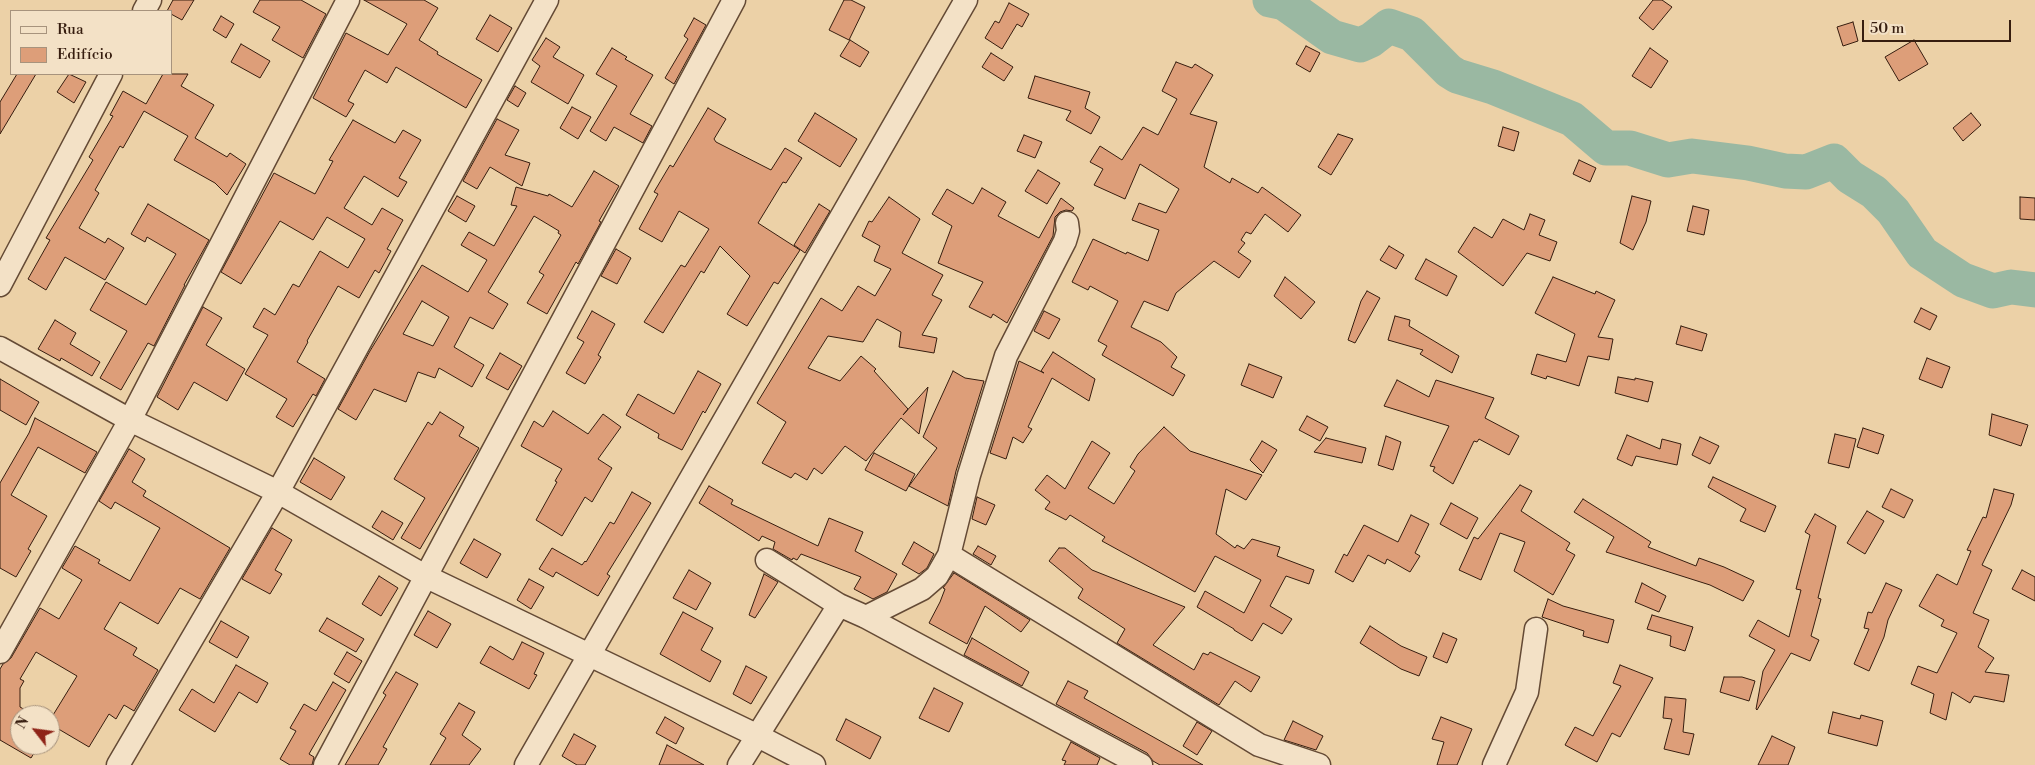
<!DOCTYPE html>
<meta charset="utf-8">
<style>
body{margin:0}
#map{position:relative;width:2035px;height:765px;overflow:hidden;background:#ecd1a7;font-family:"Libre Bodoni",serif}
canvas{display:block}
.legend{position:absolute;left:10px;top:10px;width:162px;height:65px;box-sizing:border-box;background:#f3e1c6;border:1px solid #a7937d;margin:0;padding:6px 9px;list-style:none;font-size:15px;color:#361d0f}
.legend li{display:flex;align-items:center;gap:10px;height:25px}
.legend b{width:25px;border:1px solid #a7937d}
.north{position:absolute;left:10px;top:705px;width:50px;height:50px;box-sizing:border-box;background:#f3e1c6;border:1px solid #a7937d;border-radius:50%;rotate:300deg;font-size:14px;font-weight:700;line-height:20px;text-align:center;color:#361d0f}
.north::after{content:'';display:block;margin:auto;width:18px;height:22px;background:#8f2418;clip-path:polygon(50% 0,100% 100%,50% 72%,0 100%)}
.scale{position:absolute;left:1862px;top:20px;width:149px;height:22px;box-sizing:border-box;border:2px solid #361d0f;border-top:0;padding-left:6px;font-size:15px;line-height:18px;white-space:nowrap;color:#361d0f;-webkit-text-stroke:4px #f3e1c6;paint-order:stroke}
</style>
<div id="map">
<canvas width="2035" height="765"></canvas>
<ul class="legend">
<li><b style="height:6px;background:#f3e1c6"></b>Rua</li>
<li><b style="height:14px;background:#dd9e79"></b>Edifício</li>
</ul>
<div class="north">N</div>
<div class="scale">50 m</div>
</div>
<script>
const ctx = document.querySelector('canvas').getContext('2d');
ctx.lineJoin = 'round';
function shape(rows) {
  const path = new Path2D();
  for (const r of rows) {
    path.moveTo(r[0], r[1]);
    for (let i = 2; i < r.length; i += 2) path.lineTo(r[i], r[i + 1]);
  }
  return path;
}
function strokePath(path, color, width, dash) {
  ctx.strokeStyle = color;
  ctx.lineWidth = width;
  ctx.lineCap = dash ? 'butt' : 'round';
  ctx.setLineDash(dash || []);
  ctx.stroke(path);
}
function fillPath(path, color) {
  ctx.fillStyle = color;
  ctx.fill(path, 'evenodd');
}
strokePath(shape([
 [1270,0,1284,3,1332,37,1360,45,1371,40,1389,26,1412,34,1449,71,1457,76,1493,87,1572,119,1606,148,1630,148,1668,160,1692,156,1748,163,1785,171,1806,172,1834,161,1850,177,1874,192,1893,211,1922,253,1963,280,1993,291,2011,287,2035,290]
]), '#9ab8a2', 35);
const building = shape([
 [173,0,194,0,182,20,171,14,171,11,167,11,173,0],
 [260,0,301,0,326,14,303,58,272,40,280,27,253,12,260,0],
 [364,0,424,0,438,8,419,40,438,52,437,54,482,80,466,108,396,67,387,83,365,70,348,101,354,104,346,117,313,98,346,33,388,55,407,24,364,0],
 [844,0,851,0,865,7,849,40,829,30,844,0],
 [1653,0,1662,0,1672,7,1653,30,1639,18,1653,0],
 [1009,3,1029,14,1022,27,1017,24,1002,49,985,38,995,21,999,23,1009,3],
 [490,15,512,28,498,52,476,39,490,15],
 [221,16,234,24,226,38,213,30,221,16],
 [694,18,706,25,674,84,665,78,688,39,684,36,694,18],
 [1853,22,1858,41,1843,46,1837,27,1853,22],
 [546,38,560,47,553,57,584,75,568,104,531,82,540,66,532,60,546,38],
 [850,40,869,52,860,67,840,56,850,40],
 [1914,40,1928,64,1899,81,1885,57,1914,40],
 [241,44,270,61,260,78,231,62,241,44],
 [1306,46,1320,53,1310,72,1296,64,1306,46],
 [612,48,627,57,625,59,653,75,630,114,652,126,643,143,614,127,606,141,590,131,617,86,596,74,612,48],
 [1650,48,1668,61,1651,88,1632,76,1650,48],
 [991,53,1013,67,1004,81,982,67,991,53],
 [1176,62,1192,68,1195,64,1213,75,1190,114,1217,122,1204,167,1230,183,1232,178,1258,193,1262,187,1301,215,1288,232,1265,214,1251,234,1246,232,1241,240,1245,243,1238,252,1251,261,1239,278,1214,261,1176,293,1168,311,1144,301,1131,327,1161,342,1177,357,1171,367,1185,375,1173,396,1102,355,1107,346,1098,341,1118,301,1090,286,1088,290,1072,282,1093,239,1126,254,1127,252,1148,261,1159,230,1132,220,1139,203,1166,213,1179,189,1140,164,1125,199,1094,185,1103,169,1090,162,1100,146,1122,160,1143,127,1158,135,1177,99,1162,91,1176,62],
 [17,74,36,74,0,134,0,102,17,74],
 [69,74,86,82,74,103,57,92,69,74],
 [163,74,188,74,181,86,214,105,195,138,227,157,230,153,246,164,227,195,215,183,174,160,188,136,144,111,123,148,120,146,95,190,99,193,79,228,105,243,108,238,124,248,105,280,65,257,46,290,28,279,50,240,46,238,93,160,89,157,113,116,110,115,123,91,146,104,163,74],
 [1035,76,1090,92,1085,108,1100,117,1091,134,1066,120,1071,111,1028,98,1035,76],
 [515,86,526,93,518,107,507,100,515,86],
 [572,107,591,117,578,139,560,128,572,107],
 [708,108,726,119,714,139,716,142,771,170,785,148,802,158,786,183,783,182,758,223,800,250,778,284,774,282,747,326,727,314,750,276,720,246,704,273,701,271,663,333,644,322,681,265,685,267,709,229,679,211,662,242,639,229,658,194,654,192,670,165,673,167,708,108],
 [815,113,857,139,840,167,798,141,815,113],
 [1971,113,1981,125,1963,141,1953,128,1971,113],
 [497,119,519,130,505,155,530,163,522,186,490,167,477,189,463,181,497,119],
 [353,120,395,143,403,130,421,140,399,178,407,182,398,197,364,176,344,208,372,225,382,208,403,220,387,249,391,251,379,273,375,270,359,298,338,286,307,341,308,342,297,362,325,379,316,396,313,394,293,427,276,417,287,399,245,374,268,335,253,327,264,308,275,315,293,284,299,287,320,251,348,268,365,239,327,217,313,240,280,221,241,284,221,272,274,173,315,194,333,161,329,160,353,120],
 [1503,127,1519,132,1514,151,1498,146,1503,127],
 [1338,134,1353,139,1331,175,1318,167,1338,134],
 [1024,135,1042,142,1035,158,1017,151,1024,135],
 [1579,160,1596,168,1590,182,1573,174,1579,160],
 [1038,170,1060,183,1047,204,1025,191,1038,170],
 [594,171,619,186,599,221,601,222,578,264,576,262,547,314,527,303,544,275,539,272,561,235,558,233,559,231,534,216,488,292,508,304,493,329,470,317,454,347,484,365,472,387,439,368,435,378,418,372,406,402,374,389,356,420,338,409,370,351,422,265,468,292,487,260,461,245,469,232,494,246,517,206,511,205,516,187,548,196,549,194,572,207,594,171],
 [422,301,449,317,433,346,403,334,422,301],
 [982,188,1006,202,998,216,1039,238,1061,198,1074,208,1072,211,1066,210,1060,212,1055,217,1053,236,1007,323,993,314,991,318,969,307,983,282,938,263,952,226,932,214,947,189,973,204,982,188],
 [457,196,475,206,466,222,448,211,457,196],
 [1632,196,1651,201,1646,222,1633,250,1620,243,1632,196],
 [889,197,920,219,902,253,943,275,932,295,942,300,922,335,937,338,934,353,899,347,901,332,877,319,863,342,828,336,808,368,840,381,861,356,876,369,874,371,908,409,903,415,928,387,919,434,901,418,866,461,845,446,822,474,814,468,807,480,795,473,791,478,762,463,786,422,757,403,821,298,842,311,858,286,875,296,891,269,874,261,880,246,862,236,869,221,872,222,889,197],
 [2020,197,2035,198,2035,220,2020,219,2020,197],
 [148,204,209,240,184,285,185,285,154,346,148,343,121,390,100,378,127,331,90,310,106,282,146,305,176,254,147,237,145,242,131,234,148,204],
 [819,204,830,211,805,253,794,245,819,204],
 [1693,206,1709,210,1704,235,1687,231,1693,206],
 [1530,214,1545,220,1539,235,1557,242,1550,261,1527,253,1503,286,1458,252,1474,227,1492,238,1503,219,1524,230,1530,214],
 [1389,246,1404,255,1396,269,1380,260,1389,246],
 [616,249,631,258,617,284,601,276,616,249],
 [1426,259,1457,276,1447,296,1415,279,1426,259],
 [1285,277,1315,302,1301,319,1274,296,1285,277],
 [1553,277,1595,294,1596,291,1615,300,1598,337,1613,339,1609,360,1588,356,1579,386,1547,376,1546,379,1531,374,1537,354,1566,362,1575,334,1535,313,1553,277],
 [1367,291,1380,298,1355,343,1348,340,1361,301,1367,291],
 [203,307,222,318,206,345,245,369,227,401,194,382,178,410,157,397,203,307],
 [1921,308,1937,316,1930,330,1914,322,1921,308],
 [592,311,615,324,598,355,601,357,585,384,566,373,584,342,577,338,592,311],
 [1044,311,1060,319,1049,339,1034,331,1044,311],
 [1395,316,1410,320,1409,326,1459,356,1452,373,1420,354,1423,350,1388,340,1395,316],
 [55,320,76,333,70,344,100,362,92,376,61,358,60,361,38,349,55,320],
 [1681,326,1707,334,1702,351,1676,344,1681,326],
 [1053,352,1095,379,1089,401,1052,378,1028,427,1032,429,1023,443,1013,437,1006,459,990,453,1019,361,1044,373,1041,371,1053,352],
 [500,353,522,366,508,390,486,378,500,353],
 [1927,358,1950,367,1942,388,1919,379,1927,358],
 [1249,364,1282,377,1273,398,1241,385,1249,364],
 [698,371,721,384,705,413,703,411,682,450,658,438,659,434,626,415,638,394,674,414,698,371],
 [953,371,965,378,984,381,956,471,948,506,909,486,937,448,923,437,953,371],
 [1618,377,1635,380,1635,378,1653,382,1648,402,1615,393,1618,377],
 [0,379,39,402,26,425,0,410,0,379],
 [1397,380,1429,397,1436,380,1494,398,1485,418,1519,436,1509,455,1479,439,1477,442,1474,441,1453,484,1433,471,1435,467,1430,466,1449,426,1384,406,1397,380],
 [553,411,588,434,603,414,621,427,598,459,612,468,592,502,585,497,562,536,536,520,557,482,555,481,562,469,521,446,534,421,543,427,553,411],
 [440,412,464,427,459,436,479,448,420,549,401,538,425,498,394,479,428,422,432,425,440,412],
 [1992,414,2028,425,2021,446,1989,435,1992,414],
 [1307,416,1328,427,1320,441,1299,430,1307,416],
 [35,418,97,452,85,473,38,447,11,495,47,516,28,549,31,551,16,577,0,568,0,483,29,433,35,418],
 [1164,427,1190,451,1262,475,1246,500,1226,489,1216,534,1235,548,1237,545,1244,549,1252,539,1280,547,1277,556,1314,570,1309,584,1286,576,1270,606,1292,619,1282,634,1263,623,1252,641,1234,630,1234,629,1197,607,1205,591,1244,613,1261,580,1215,556,1195,592,1102,541,1105,537,1070,515,1066,520,1045,509,1050,502,1035,490,1047,475,1065,489,1092,441,1110,453,1088,488,1114,504,1135,471,1130,467,1138,454,1164,427],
 [1863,428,1884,435,1878,454,1857,447,1863,428],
 [1835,434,1856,439,1849,468,1828,463,1835,434],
 [1627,435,1660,449,1662,439,1681,444,1677,465,1636,456,1632,466,1617,459,1627,435],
 [1386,436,1401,442,1393,470,1378,465,1386,436],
 [1700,437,1719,446,1710,464,1692,455,1700,437],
 [1326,438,1366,448,1362,463,1314,452,1326,438],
 [1262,441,1277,450,1263,473,1250,460,1262,441],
 [129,449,145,459,132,482,146,491,143,496,230,548,200,599,180,588,158,624,120,602,104,629,137,648,133,655,158,670,134,711,124,705,116,719,109,714,89,747,50,724,50,720,77,676,36,652,20,679,24,681,20,688,20,707,34,715,20,715,20,745,39,745,31,758,0,740,0,669,3,664,11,658,40,608,59,619,82,580,62,568,75,546,100,560,98,563,130,581,160,528,115,502,111,509,99,501,129,449],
 [874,453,915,474,906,491,865,470,874,453],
 [314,458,345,477,331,500,300,482,314,458],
 [1713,477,1776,506,1765,532,1740,521,1746,509,1708,487,1713,477],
 [1520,485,1532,491,1521,511,1570,543,1566,550,1575,555,1553,595,1514,571,1525,542,1500,533,1481,580,1459,570,1474,537,1478,539,1520,485],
 [709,486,733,500,731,504,818,546,829,518,863,532,855,551,897,574,887,592,873,599,854,589,861,577,801,554,797,560,793,558,792,560,773,549,775,542,762,536,759,541,699,503,709,486],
 [1891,489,1913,500,1904,518,1882,507,1891,489],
 [1994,489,2014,494,2011,505,1982,565,1992,570,1973,613,1989,620,1978,647,1994,658,1985,672,2009,675,2004,702,1974,696,1970,703,1952,692,1946,720,1930,713,1934,694,1911,684,1918,666,1937,673,1957,633,1941,626,1944,620,1919,606,1937,574,1957,585,1971,551,1967,550,1983,517,1986,518,1994,489],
 [632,492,651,503,607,574,610,576,598,596,556,572,553,577,539,569,552,548,582,565,585,561,586,562,610,522,614,524,632,492],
 [977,497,995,505,986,525,972,519,977,497],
 [1583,499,1651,542,1648,547,1696,566,1699,558,1724,567,1754,581,1743,601,1710,585,1606,552,1614,537,1574,512,1583,499],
 [1451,503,1478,518,1467,539,1440,524,1451,503],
 [382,511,403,523,393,540,372,527,382,511],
 [1867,511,1884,521,1865,554,1847,543,1867,511],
 [1815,514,1836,526,1818,598,1821,599,1811,636,1819,640,1810,661,1791,653,1757,710,1756,709,1763,671,1775,650,1749,636,1758,620,1789,637,1801,590,1796,589,1810,535,1805,532,1815,514],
 [1411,515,1429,524,1415,553,1420,556,1410,572,1387,559,1385,564,1368,555,1353,582,1335,572,1344,554,1347,556,1364,525,1398,542,1411,515],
 [272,528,292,540,275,570,282,574,270,594,242,579,272,528],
 [474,539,501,554,487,578,460,563,474,539],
 [914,542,934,554,927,568,919,574,902,564,914,542],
 [978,546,996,556,991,565,973,554,978,546],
 [1059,548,1065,548,1092,570,1185,607,1153,645,1194,670,1203,653,1208,655,1210,652,1260,677,1251,692,1235,681,1219,705,1117,643,1125,629,1078,598,1083,589,1049,561,1059,548],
 [689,570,711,583,696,610,673,598,689,570],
 [2022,570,2035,577,2035,601,2012,589,2022,570],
 [954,573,1030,620,1021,632,985,606,967,644,929,623,940,602,945,589,943,588,954,573],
 [764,574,778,582,755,618,749,615,764,574],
 [379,576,398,588,381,616,362,604,379,576],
 [529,579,544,587,531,609,517,600,529,579],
 [1642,583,1666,596,1659,612,1635,602,1642,583],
 [1886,583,1902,590,1888,620,1884,637,1869,671,1854,664,1869,629,1864,628,1868,612,1872,613,1886,583],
 [1548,599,1563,606,1614,620,1608,643,1583,636,1584,631,1542,617,1548,599],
 [428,611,451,624,437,648,414,635,428,611],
 [683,612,713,628,701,650,721,661,710,682,660,654,683,612],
 [1652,615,1693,627,1685,651,1670,646,1671,636,1647,629,1652,615],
 [327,618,364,639,356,652,319,631,327,618],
 [221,621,249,637,237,658,209,642,221,621],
 [1370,626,1401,646,1427,657,1419,676,1401,669,1360,643,1370,626],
 [1443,633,1457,639,1447,663,1433,657,1443,633],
 [972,638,1029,672,1022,686,964,655,972,638],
 [522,642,544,653,534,674,537,675,529,689,480,663,490,646,513,660,522,642],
 [347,652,362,661,349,683,334,674,347,652],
 [236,665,268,683,257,703,239,692,215,732,179,710,192,689,214,703,236,665],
 [1620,665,1653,678,1620,737,1612,733,1597,762,1565,745,1575,727,1593,736,1595,732,1621,686,1613,683,1620,665],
 [746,666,767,677,751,704,733,694,746,666],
 [396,672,418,684,383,747,387,749,378,765,345,765,386,695,383,693,396,672],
 [1724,677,1742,677,1755,681,1749,701,1720,692,1724,677],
 [1068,681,1088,691,1084,698,1203,765,1160,765,1153,761,1147,753,1056,704,1068,681],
 [333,682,346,690,309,754,314,757,312,765,290,765,280,759,296,731,290,728,304,704,316,711,333,682],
 [934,688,963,703,949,732,919,718,934,688],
 [1665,697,1686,699,1683,732,1694,734,1689,755,1664,749,1672,719,1663,718,1665,697],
 [459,703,475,712,462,735,481,749,469,765,430,765,446,738,440,734,459,703],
 [1833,712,1860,719,1861,715,1883,721,1877,746,1828,733,1833,712],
 [665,717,684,728,676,744,656,733,665,717],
 [1441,717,1472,729,1457,765,1437,765,1444,742,1432,739,1441,717],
 [846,719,881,737,870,759,836,740,846,719],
 [1293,721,1323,736,1316,750,1284,740,1293,721],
 [1197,722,1212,731,1197,755,1183,746,1197,722],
 [574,734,596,746,585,765,577,765,562,756,574,734],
 [1772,736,1795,747,1788,765,1758,765,1772,736],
 [1071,742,1100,758,1097,765,1064,765,1066,761,1062,760,1071,742],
 [667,745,704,765,659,765,667,745]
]);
fillPath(building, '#dd9e79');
strokePath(building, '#361d0f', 1);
const minor = shape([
 [144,11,150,0],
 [0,285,111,74],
 [0,348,130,420,278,492,427,577,756,735,814,765],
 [949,555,969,475,1006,356,1065,241,1068,231,1067,223],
 [767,560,839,605,866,617,1141,765],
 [866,617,922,589,937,576,949,555,1259,745,1319,765],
 [0,652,130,420,348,0],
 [118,765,278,492,547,0],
 [325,765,734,0],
 [526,765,966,0],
 [739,765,839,605],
 [1494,765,1527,692,1536,629]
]);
strokePath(minor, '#644a35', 25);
strokePath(minor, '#f3e1c6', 22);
</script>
